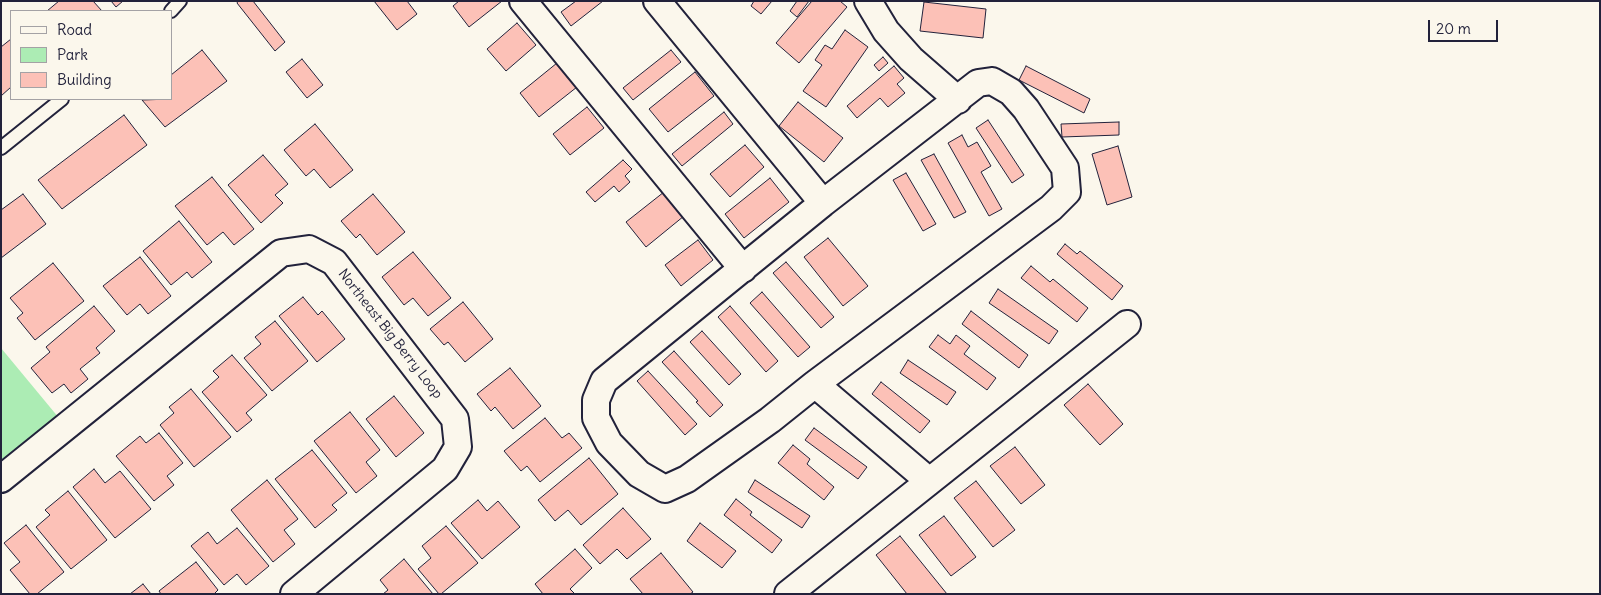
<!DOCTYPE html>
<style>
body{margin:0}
#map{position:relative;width:1601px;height:595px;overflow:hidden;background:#fbf7ec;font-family:Delius,sans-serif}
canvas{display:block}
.frame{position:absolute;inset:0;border:2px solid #22223b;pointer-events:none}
.legend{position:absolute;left:10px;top:10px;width:162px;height:90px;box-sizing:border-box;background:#fbf7ec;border:1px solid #a4a2a5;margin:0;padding:6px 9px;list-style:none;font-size:15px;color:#22223b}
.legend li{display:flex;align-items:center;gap:10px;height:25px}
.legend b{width:25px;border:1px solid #a4a2a5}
.scale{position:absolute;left:1428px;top:20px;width:70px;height:22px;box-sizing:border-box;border:2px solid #22223b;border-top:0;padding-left:6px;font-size:15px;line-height:18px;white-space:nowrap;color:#22223b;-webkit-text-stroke:4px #fbf7ec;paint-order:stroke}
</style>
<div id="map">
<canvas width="1601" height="595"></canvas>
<div class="frame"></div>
<ul class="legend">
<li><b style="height:6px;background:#fbf7ec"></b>Road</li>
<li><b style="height:14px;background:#acecb4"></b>Park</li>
<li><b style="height:14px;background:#fcc1b7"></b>Building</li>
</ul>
<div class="scale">20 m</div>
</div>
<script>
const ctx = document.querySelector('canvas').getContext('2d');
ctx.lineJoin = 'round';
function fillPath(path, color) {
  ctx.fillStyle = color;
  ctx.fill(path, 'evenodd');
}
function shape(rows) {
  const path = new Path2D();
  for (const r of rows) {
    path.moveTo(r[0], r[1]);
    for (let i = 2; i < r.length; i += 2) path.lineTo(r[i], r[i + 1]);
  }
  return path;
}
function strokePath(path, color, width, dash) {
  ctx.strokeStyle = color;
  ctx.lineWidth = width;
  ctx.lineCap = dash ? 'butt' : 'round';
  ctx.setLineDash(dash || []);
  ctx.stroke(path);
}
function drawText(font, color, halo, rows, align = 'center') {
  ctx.font = font + ' Delius,sans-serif';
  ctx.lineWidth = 4;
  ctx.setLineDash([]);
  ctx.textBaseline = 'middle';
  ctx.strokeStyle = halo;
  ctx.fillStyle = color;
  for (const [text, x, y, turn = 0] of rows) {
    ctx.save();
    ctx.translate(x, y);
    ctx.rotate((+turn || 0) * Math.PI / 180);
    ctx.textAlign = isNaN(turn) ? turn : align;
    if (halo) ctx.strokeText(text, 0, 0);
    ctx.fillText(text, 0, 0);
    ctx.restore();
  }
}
fillPath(shape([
 [1,348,59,418,1,466]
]), '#acecb4');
const building = shape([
 [59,1,93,1,102,11,47,11,59,1],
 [111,1,123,1,116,7,111,1],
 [238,1,253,1,285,42,275,51,237,3,238,1],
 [374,1,407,1,417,14,397,30,374,1],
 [459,1,502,1,469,27,453,6,459,1],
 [576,1,603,1,571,26,561,12,576,1],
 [754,1,772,1,761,14,751,6,754,1],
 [797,1,809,1,797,17,790,11,797,1],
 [812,1,840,1,847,7,799,63,776,43,812,1],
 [924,2,986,9,983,38,920,31,924,2],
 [517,23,536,45,506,71,487,49,517,23],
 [845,30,868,47,826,107,803,91,822,65,815,60,825,45,832,49,845,30],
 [11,39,11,87,1,96,1,47,11,39],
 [202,50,227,81,165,127,142,100,171,99,171,75,202,50],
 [671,50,681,62,633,100,623,88,671,50],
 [883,57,888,63,879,71,874,65,883,57],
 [302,59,323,85,307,98,286,72,302,59],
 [557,63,577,87,539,117,520,93,557,63],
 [894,66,904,78,897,84,905,93,888,107,880,98,857,118,847,106,894,66],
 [1026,66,1090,99,1084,113,1019,80,1026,66],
 [695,72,714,96,668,132,649,109,695,72],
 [798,102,843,138,824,162,779,126,798,102],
 [587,107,604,128,570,155,553,134,587,107],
 [724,112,733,124,682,166,672,154,724,112],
 [124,115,147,145,62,209,38,180,124,115],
 [988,120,1024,175,1012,183,976,128,988,120],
 [1119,122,1119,135,1062,137,1061,124,1119,122],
 [315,124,353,170,330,188,314,169,306,176,284,150,315,124],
 [962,135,968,147,977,142,991,166,981,172,1002,209,989,216,948,143,962,135],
 [745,145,764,167,730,197,710,174,745,145],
 [1118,146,1132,197,1107,205,1092,154,1118,146],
 [934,154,966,212,954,218,921,160,934,154],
 [263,155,288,184,275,195,283,203,261,223,228,185,263,155],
 [623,160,632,169,625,176,630,182,619,192,614,186,595,202,586,192,623,160],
 [906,173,936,224,923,231,893,180,906,173],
 [212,177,254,229,234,245,223,232,207,245,175,206,212,177],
 [770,178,789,202,744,238,725,214,770,178],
 [664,192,684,216,646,247,626,222,664,192],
 [23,194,46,224,1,258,1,210,23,194],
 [373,194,405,232,377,255,360,234,356,238,341,221,373,194],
 [179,221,212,262,192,278,187,272,171,285,143,251,179,221],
 [828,238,868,286,843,306,804,257,828,238],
 [698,240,713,260,681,286,665,265,698,240],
 [1065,244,1077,254,1080,251,1123,286,1112,300,1057,254,1065,244],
 [413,252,451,298,428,316,413,298,404,305,382,277,413,252],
 [140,257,171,296,148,314,140,304,127,315,103,286,140,257],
 [786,262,834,317,821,328,773,273,786,262],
 [53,263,84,301,35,340,17,318,23,313,10,298,53,263],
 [1031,266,1050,282,1053,279,1088,308,1077,322,1021,278,1031,266],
 [998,289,1058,331,1049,344,989,303,998,289],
 [762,292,810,347,798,357,750,303,762,292],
 [303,297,318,315,322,311,345,339,317,362,279,316,303,297],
 [463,302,493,339,465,362,448,342,444,345,430,329,463,302],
 [94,306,115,331,96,348,100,353,80,369,88,379,71,393,64,384,52,393,31,368,50,352,46,347,94,306],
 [730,306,778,361,766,372,718,317,730,306],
 [971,311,1028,355,1019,368,962,324,971,311],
 [275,321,308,361,272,391,244,358,261,344,255,337,275,321],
 [702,331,741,374,729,385,690,342,702,331],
 [938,335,950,344,956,335,970,346,964,354,996,378,987,390,929,347,938,335],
 [674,351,723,405,710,417,696,402,698,401,662,362,674,351],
 [232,355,267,395,246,413,252,420,237,432,202,392,219,377,213,371,232,355],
 [908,360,956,392,947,405,900,373,908,360],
 [510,368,541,406,513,429,495,407,491,411,477,394,510,368],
 [648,371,697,424,685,435,637,381,648,371],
 [881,382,930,421,920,433,872,394,881,382],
 [1088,384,1123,424,1100,445,1064,405,1088,384],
 [191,389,231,437,194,467,160,425,174,413,169,407,191,389],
 [394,396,424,433,396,457,366,419,394,396],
 [350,412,380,450,366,462,377,476,356,493,314,441,350,412],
 [545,418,562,438,569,433,582,448,540,482,527,466,521,471,504,451,545,418],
 [814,428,867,467,858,479,805,440,814,428],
 [159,433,183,463,167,476,174,485,154,501,116,456,140,436,146,443,159,433],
 [793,445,810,459,807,464,834,487,824,500,778,463,793,445],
 [1015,447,1045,485,1021,504,990,466,1015,447],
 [312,450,347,493,332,505,337,510,315,528,275,479,312,450],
 [589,458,618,494,581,525,568,510,555,521,538,500,589,458],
 [94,469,105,483,120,471,151,509,115,538,73,487,94,469],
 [267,480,298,519,284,530,295,544,273,562,231,510,267,480],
 [755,480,810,516,802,528,748,492,755,480],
 [976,481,1015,530,993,547,954,498,976,481],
 [68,491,107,540,71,569,36,527,50,515,45,510,68,491],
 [736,499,752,512,750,515,782,540,772,553,724,515,736,499],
 [478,500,487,511,498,501,520,527,482,559,451,523,478,500],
 [623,508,651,539,627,559,617,549,600,564,583,545,623,508],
 [944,516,976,557,951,576,919,535,944,516],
 [700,523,736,551,722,568,687,541,700,523],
 [26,525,64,572,37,594,30,594,10,570,20,562,4,543,26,525],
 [446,526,478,563,441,594,439,594,418,569,431,558,422,546,446,526],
 [237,528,269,566,246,585,237,574,224,585,191,546,208,532,217,544,237,528],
 [900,536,947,594,907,594,876,555,900,536],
 [575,549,592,568,570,589,575,594,543,594,535,584,575,549],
 [661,553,693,592,690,594,643,594,630,579,661,553],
 [404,559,433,594,383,594,388,590,380,580,404,559],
 [196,562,218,590,214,594,161,594,159,591,196,562],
 [143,584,151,594,130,594,143,584]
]);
fillPath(building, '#fcc1b7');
strokePath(building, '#22223b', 1);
const lane = shape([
 [171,11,180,1],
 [1,148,62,99]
]);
const street = shape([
 [523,1,743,269],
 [657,1,823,203],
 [868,1,886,31,911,59,958,100],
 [992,81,1011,92,1026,109,1065,168,1067,192,1051,208,815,384,770,420,687,479,665,489,639,474,609,443,596,418,596,400,604,381,823,203,978,83,992,81],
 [815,384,929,481],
 [1,479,281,253,309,249,334,262,455,419,458,447,445,469,294,594],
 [788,594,1127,324]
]);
strokePath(lane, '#22223b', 16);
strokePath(street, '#22223b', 30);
strokePath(lane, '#fbf7ec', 12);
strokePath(street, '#fbf7ec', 26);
drawText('14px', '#22223b', '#fbf7ec', [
 ["Northeast Big Berry Loop",390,334,52]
]);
</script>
